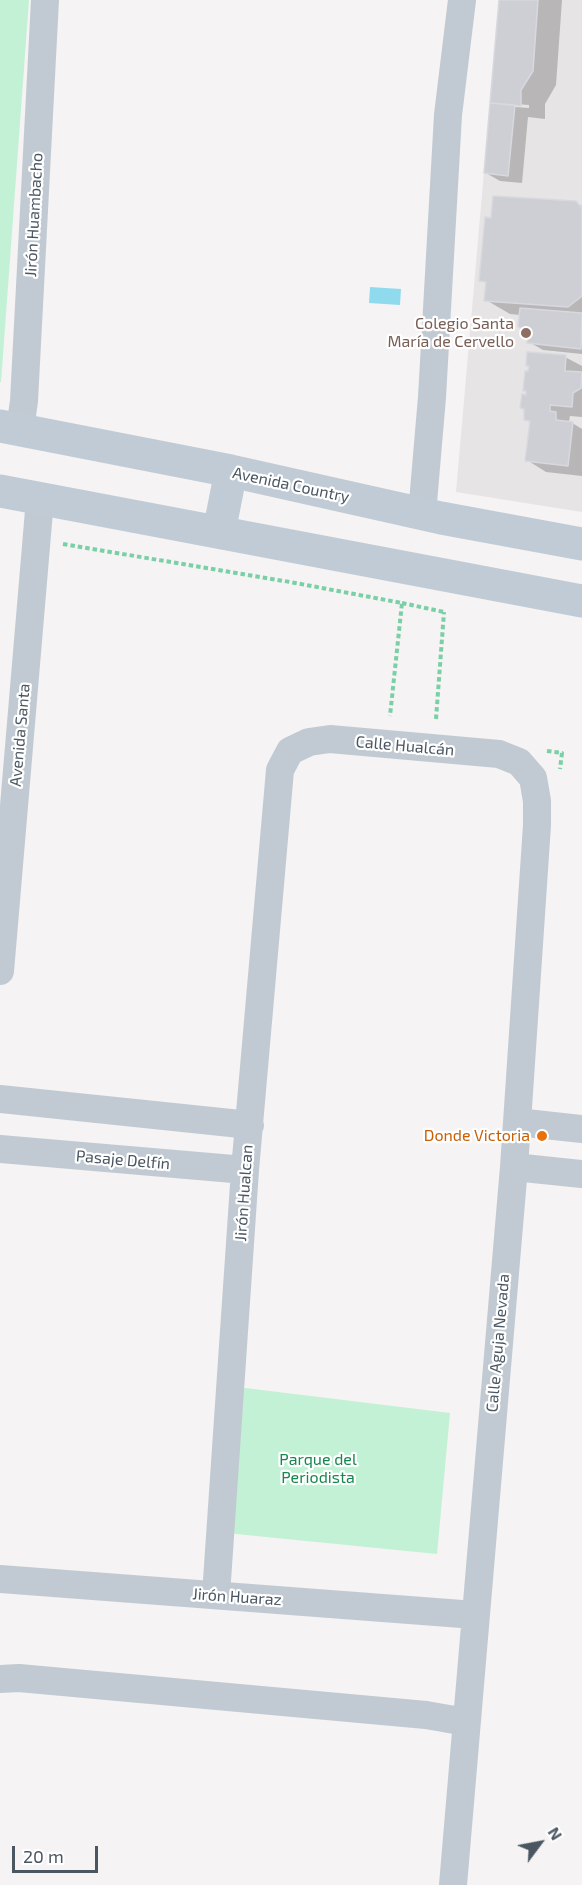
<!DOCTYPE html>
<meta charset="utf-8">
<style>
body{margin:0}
#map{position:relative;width:582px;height:1885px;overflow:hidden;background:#f5f3f3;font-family:"Exo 2",sans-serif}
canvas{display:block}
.north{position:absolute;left:510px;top:1813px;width:60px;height:60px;-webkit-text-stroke:4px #fff;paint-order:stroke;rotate:58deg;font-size:16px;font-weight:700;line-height:24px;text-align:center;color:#4a5661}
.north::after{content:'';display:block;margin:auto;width:21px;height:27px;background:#4a5661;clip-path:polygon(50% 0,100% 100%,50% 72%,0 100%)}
.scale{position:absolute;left:12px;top:1846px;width:86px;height:27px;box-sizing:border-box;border:3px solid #4a5661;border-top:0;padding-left:8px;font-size:18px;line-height:21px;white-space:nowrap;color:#4a5661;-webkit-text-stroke:4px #fff;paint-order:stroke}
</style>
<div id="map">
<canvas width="582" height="1885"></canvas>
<div class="north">N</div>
<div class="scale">20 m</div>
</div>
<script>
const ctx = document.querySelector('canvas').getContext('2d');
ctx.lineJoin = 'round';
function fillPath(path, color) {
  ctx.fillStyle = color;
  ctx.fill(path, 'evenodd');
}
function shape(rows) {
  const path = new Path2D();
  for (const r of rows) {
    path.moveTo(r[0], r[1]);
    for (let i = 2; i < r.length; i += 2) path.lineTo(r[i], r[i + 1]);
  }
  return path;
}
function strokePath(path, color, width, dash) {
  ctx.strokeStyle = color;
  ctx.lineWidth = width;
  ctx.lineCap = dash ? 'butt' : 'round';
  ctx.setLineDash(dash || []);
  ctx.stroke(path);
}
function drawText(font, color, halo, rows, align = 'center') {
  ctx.font = font + ' "Exo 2",sans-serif';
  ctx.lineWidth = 4.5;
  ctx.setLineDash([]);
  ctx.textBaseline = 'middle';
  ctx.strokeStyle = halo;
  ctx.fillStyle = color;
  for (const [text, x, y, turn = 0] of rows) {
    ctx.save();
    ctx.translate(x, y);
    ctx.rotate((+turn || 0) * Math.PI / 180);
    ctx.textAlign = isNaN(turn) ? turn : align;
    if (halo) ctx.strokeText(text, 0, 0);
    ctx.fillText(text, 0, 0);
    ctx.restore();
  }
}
fillPath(shape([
 [499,0,582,0,582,512,456,492]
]), '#e6e4e5');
fillPath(shape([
 [0,0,29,0,1,382,0,382],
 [237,1387,450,1413,437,1554,226,1533]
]), '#c3f1d5');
fillPath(shape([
 [370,287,401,289,400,305,369,303]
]), '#90daee');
fillPath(shape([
 [501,0,562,0,556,85,545,104,545,119,528,117,522,183,500,181,486,173],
 [515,104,529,105,529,108,515,107],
 [575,202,582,206,582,354,543,350,529,342,529,334,520,315,510,314,486,300,488,284,481,280],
 [565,357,582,366,582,417,570,416,569,421,582,429,582,476,546,472,527,460,531,422,525,419,530,367,527,365]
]), '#0003');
const building = shape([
 [499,0,538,0,533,71,521,90,521,106,490,103,499,0],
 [490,103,515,105,508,176,484,173,490,103],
 [493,196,576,201,582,208,582,296,568,307,484,301,486,282,479,281,485,217,491,218,493,196],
 [520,308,582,313,581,349,527,343,528,335,518,326,520,308],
 [527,352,566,355,565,371,582,372,581,388,573,393,572,407,550,405,550,411,556,412,556,420,573,422,568,466,525,461,530,421,524,420,524,409,520,408,522,394,526,395,526,391,523,391,525,371,528,371,529,366,526,366,527,352]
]);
fillPath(building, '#cdcfd5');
strokePath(building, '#d7d9de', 1.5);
strokePath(shape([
 [63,544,290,582,402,603,390,716],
 [402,603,444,612],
 [436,719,444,612],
 [547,751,562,753,560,769]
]), '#7ad0a6', 4, [4.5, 3]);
strokePath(shape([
 [20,429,24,401,45,0],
 [422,514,432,397,448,115,462,0],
 [0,971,40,499],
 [0,1099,250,1125],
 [517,1122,582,1129],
 [0,1149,245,1170],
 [514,1167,582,1174],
 [0,1579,475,1615],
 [216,1595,245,1170,280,770,290,751,309,742,330,739,499,754,519,762,533,778,537,801,537,825,514,1167,453,1885],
 [0,1679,19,1678,426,1715,466,1722]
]), '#c1cad2', 28);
strokePath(shape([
 [0,426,231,471,441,518,582,544],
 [0,491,582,601],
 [219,532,231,471]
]), '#c1cbd6', 33);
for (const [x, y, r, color] of [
 [526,333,6,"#8d6e63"],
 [542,1136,6,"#e8710a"]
]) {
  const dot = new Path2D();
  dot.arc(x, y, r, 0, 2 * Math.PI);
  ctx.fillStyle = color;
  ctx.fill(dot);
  strokePath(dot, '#fff', 2);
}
drawText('16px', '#4a5661', '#fff', [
 ["Jirón Huambacho",34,215,-87],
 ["Avenida Country",291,485,12],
 ["Avenida Santa",20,735,-85],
 ["Calle Hualcán",405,746,5],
 ["Pasaje Delfín",123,1160,5],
 ["Jirón Hualcan",244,1193,-86],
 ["Calle Aguja Nevada",498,1343,-85],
 ["Jirón Huaraz",237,1597,4]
]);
drawText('16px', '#785e54', '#fff', [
 ["Colegio Santa",514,324],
 ["María de Cervello",514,342]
], 'right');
drawText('16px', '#c56008', '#fff', [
 ["Donde Victoria",530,1136]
], 'right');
drawText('16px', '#17864f', '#fff', [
 ["Parque del",318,1460],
 ["Periodista",318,1478]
]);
</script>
